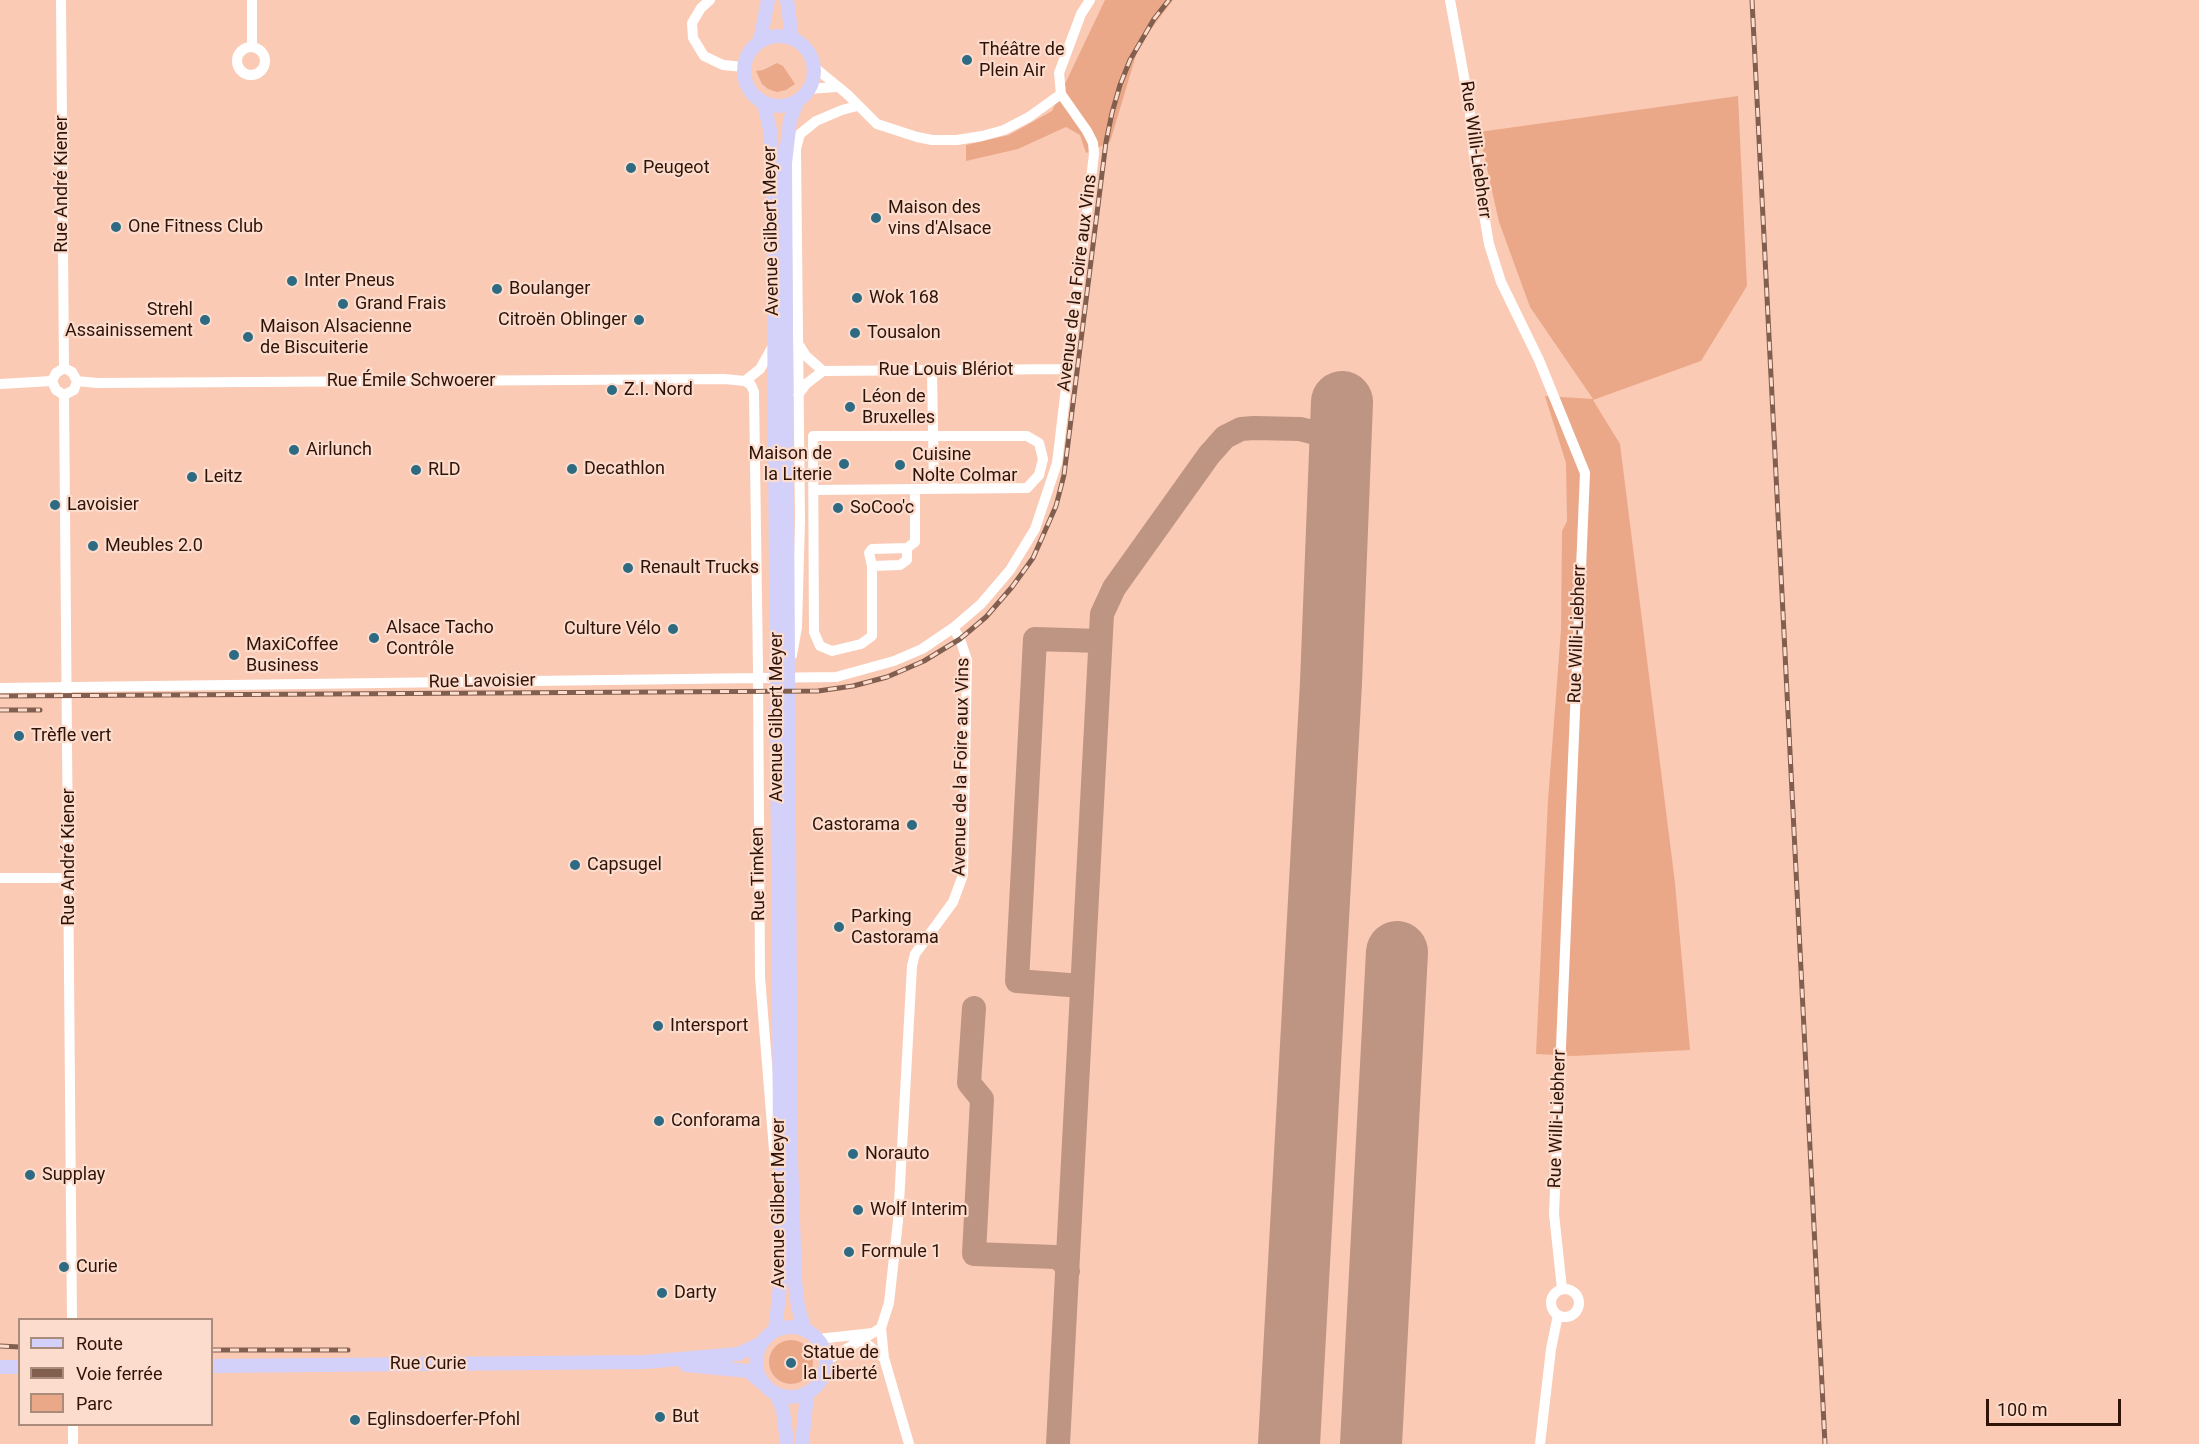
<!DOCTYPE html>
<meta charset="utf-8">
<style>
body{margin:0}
#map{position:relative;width:2199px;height:1444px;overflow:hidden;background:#facab5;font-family:Roboto,sans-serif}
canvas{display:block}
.legend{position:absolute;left:18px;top:1318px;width:195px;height:108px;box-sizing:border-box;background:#fcdccd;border:2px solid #aa8c7d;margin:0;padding:8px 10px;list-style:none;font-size:18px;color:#2f1306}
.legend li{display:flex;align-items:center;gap:12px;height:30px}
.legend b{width:30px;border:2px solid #aa8c7d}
.scale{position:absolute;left:1986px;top:1399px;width:135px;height:27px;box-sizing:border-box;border:3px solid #2f1306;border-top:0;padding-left:8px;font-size:18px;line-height:21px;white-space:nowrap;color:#2f1306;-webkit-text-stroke:4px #fcdccd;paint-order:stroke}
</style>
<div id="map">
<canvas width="2199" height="1444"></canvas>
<ul class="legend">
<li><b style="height:8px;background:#d3d1fa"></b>Route</li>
<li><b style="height:8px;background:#825e4e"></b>Voie ferrée</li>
<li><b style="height:16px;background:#eba889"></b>Parc</li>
</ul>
<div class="scale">100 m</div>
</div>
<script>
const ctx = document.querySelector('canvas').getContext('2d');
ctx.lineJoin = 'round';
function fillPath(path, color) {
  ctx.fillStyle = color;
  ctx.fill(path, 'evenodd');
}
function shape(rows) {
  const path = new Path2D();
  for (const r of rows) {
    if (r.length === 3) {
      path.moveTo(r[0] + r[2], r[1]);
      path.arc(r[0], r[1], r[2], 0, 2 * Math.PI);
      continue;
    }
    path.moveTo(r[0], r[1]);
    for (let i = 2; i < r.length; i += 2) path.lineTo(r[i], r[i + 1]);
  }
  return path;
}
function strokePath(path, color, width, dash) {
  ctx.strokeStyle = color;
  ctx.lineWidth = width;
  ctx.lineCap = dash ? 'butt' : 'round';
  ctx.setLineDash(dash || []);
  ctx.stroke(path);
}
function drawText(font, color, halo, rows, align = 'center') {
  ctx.font = font + ' Roboto,sans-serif';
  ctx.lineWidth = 4.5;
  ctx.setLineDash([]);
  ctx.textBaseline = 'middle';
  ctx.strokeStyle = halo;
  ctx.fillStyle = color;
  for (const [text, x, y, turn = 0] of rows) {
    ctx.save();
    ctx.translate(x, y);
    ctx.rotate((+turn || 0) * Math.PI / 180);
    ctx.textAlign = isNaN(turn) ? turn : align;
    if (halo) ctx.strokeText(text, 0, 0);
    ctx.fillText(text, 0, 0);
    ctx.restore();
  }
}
fillPath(shape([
 [1105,0,1173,0,1148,33,1137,52,1110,142,1086,153,1080,135,1066,127,1018,149,966,161,966,145,1009,135,1052,111],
 [777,63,783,66,795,84,786,90,777,92,768,89,762,84,756,71,763,70],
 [1738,96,1747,286,1701,361,1593,400,1620,444,1675,883,1690,1050,1573,1056,1536,1054,1548,800,1561,630,1562,531,1567,521,1566,463,1545,396,1593,399,1530,307,1499,222,1479,132],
 [791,1362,22]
]), '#eba889');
strokePath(shape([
 [1082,986,1017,981,1035,639,1100,641],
 [974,1008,969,1083,982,1099,974,1254,1055,1257,1063,1261,1068,1271],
 [1058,1444,1102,614,1114,588,1209,455,1225,437,1241,429,1254,428,1300,429,1312,432,1323,438,1331,447,1337,457,1339,473]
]), '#be9482', 24);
strokePath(shape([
 [1289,1444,1331,683,1342,402],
 [1371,1444,1397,952]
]), '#be9482', 62);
strokePath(shape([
 [61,0,64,368],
 [252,0,252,47],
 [710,0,701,8,692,23,693,38,704,56,723,65,743,67],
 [1450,0,1469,104,1474,156,1489,244,1501,282,1539,360,1585,473,1554,1214,1562,1289],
 [251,61,14],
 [814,67,847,94,877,124,917,137,932,140,957,140,982,136,1004,130,1029,117,1061,94],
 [809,89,836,87],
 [799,345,806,356,823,371],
 [823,371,1069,369],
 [932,371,934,488],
 [77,381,97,383,724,379,745,381],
 [745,381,751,385,754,392,758,668,760,977,775,1162],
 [745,381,760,369,774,344],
 [0,384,52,381],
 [64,395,72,1320],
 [64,395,74,390,77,381,72,372,64,368],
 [64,395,56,390,52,381,56,373,64,368],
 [798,395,806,384,823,371],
 [814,490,1027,488,1039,475,1043,459,1039,443,1027,436,813,436,814,632,820,646,832,651,861,644,872,636,872,566,900,565,907,560,907,548,915,542,915,489],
 [872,566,869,553,872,549,907,548],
 [792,655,797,627,800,521,796,149,800,134,816,121,842,110,857,106],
 [0,688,836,677,894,661,922,649,953,628,981,604,1010,570,1035,529,1057,463,1094,154,1093,143,1087,131,1061,94,1059,73,1081,14,1090,0],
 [0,878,68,878],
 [1565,1303,14],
 [881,1328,884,1358,909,1444],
 [818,1339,873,1333],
 [863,1341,884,1358],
 [826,1361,881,1328,889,1303,898,1221,912,966,915,954,953,902,963,875,967,660,960,639,953,628],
 [73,1424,73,1444],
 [1540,1444,1551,1349,1558,1315]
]), '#fff', 10);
strokePath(shape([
 [787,0,792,38],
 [779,71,35],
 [760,41,768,0],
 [798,100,790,120,785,163,791,1158,795,1281,798,1307,805,1330],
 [764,103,770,130,773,163,781,1277,775,1331],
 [791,1362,35],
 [686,1365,748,1371,761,1382],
 [212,1366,645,1362,738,1354,762,1343],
 [0,1367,20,1367],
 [776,1394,783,1410,787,1444],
 [802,1444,807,1394]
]), '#d3d1fa', 14);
const rail = shape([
 [1752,0,1825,1444],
 [0,696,818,691,853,686,887,677,924,661,960,639,986,617,1012,587,1033,558,1056,506,1064,475,1106,142,1112,113,1120,85,1130,60,1154,19,1169,0],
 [0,710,40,710],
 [0,1346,20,1347],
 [212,1350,348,1350]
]);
strokePath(rail, '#825e4e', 5);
strokePath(rail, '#fcdccd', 3, [9]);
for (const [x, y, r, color] of [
 [967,60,6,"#2e6b82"],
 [631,168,6,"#2e6b82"],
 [876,218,6,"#2e6b82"],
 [116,227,6,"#2e6b82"],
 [292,281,6,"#2e6b82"],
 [497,289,6,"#2e6b82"],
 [857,298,6,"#2e6b82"],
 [343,304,6,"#2e6b82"],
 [205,320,6,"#2e6b82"],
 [639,320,6,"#2e6b82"],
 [855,333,6,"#2e6b82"],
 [248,337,6,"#2e6b82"],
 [612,390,6,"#2e6b82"],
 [850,407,6,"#2e6b82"],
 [294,450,6,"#2e6b82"],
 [844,464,6,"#2e6b82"],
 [900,465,6,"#2e6b82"],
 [572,469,6,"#2e6b82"],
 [416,470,6,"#2e6b82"],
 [192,477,6,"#2e6b82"],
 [55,505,6,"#2e6b82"],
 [838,508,6,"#2e6b82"],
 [93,546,6,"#2e6b82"],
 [628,568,6,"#2e6b82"],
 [673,629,6,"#2e6b82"],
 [374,638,6,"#2e6b82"],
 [234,655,6,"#2e6b82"],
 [19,736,6,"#2e6b82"],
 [912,825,6,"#2e6b82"],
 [575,865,6,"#2e6b82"],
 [839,927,6,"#2e6b82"],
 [658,1026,6,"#2e6b82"],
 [659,1121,6,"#2e6b82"],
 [853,1154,6,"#2e6b82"],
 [30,1175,6,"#2e6b82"],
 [858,1210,6,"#2e6b82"],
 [849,1252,6,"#2e6b82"],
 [64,1267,6,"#2e6b82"],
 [662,1293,6,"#2e6b82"],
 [791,1363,6,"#2e6b82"],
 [660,1417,6,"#2e6b82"],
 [355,1420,6,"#2e6b82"]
]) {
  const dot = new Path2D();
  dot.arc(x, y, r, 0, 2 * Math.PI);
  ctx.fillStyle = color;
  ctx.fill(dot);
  strokePath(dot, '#fcdccd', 2);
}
drawText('18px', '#2f1306', '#fcdccd', [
 ["Théâtre de",979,50],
 ["Plein Air",979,71],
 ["Peugeot",643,168],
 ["Maison des",888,208],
 ["vins d'Alsace",888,229],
 ["One Fitness Club",128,227],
 ["Inter Pneus",304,281],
 ["Boulanger",509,289],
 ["Wok 168",869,298],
 ["Grand Frais",355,304],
 ["Strehl",193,310,"right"],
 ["Assainissement",193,331,"right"],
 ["Citroën Oblinger",627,320,"right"],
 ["Maison Alsacienne",260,327],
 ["de Biscuiterie",260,348],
 ["Tousalon",867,333],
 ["Z.I. Nord",624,390],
 ["Léon de",862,397],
 ["Bruxelles",862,418],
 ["Airlunch",306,450],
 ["Maison de",832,454,"right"],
 ["la Literie",832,475,"right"],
 ["Cuisine",912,455],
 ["Nolte Colmar",912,476],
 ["Decathlon",584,469],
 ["RLD",428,470],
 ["Leitz",204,477],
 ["Lavoisier",67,505],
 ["SoCoo'c",850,508],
 ["Meubles 2.0",105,546],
 ["Renault Trucks",640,568],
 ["Alsace Tacho",386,628],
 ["Contrôle",386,649],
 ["Culture Vélo",661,629,"right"],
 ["MaxiCoffee",246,645],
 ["Business",246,666],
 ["Trèfle vert",31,736],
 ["Castorama",900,825,"right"],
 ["Capsugel",587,865],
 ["Parking",851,917],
 ["Castorama",851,938],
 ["Intersport",670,1026],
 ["Conforama",671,1121],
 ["Norauto",865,1154],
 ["Supplay",42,1175],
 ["Wolf Interim",870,1210],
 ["Formule 1",861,1252],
 ["Curie",76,1267],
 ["Darty",674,1293],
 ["Statue de",803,1353],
 ["la Liberté",803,1374],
 ["But",672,1417],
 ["Eglinsdoerfer-Pfohl",367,1420]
], 'left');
drawText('18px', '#2f1306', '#fcdccd', [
 ["Rue Willi-Liebherr",1475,150,82],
 ["Rue André Kiener",62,184,-90],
 ["Avenue Gilbert Meyer",772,231,-91],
 ["Avenue de la Foire aux Vins",1078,283,-83],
 ["Rue Louis Blériot",946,370],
 ["Rue Émile Schwoerer",411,381],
 ["Rue Willi-Liebherr",1578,634,-88],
 ["Rue Lavoisier",482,682,-1],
 ["Avenue Gilbert Meyer",777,717,-90],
 ["Avenue de la Foire aux Vins",962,767,-89],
 ["Rue André Kiener",69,857,-90],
 ["Rue Timken",759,874,-91],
 ["Rue Willi-Liebherr",1558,1119,-88],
 ["Avenue Gilbert Meyer",779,1203,-90],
 ["Rue Curie",428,1364]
]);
</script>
